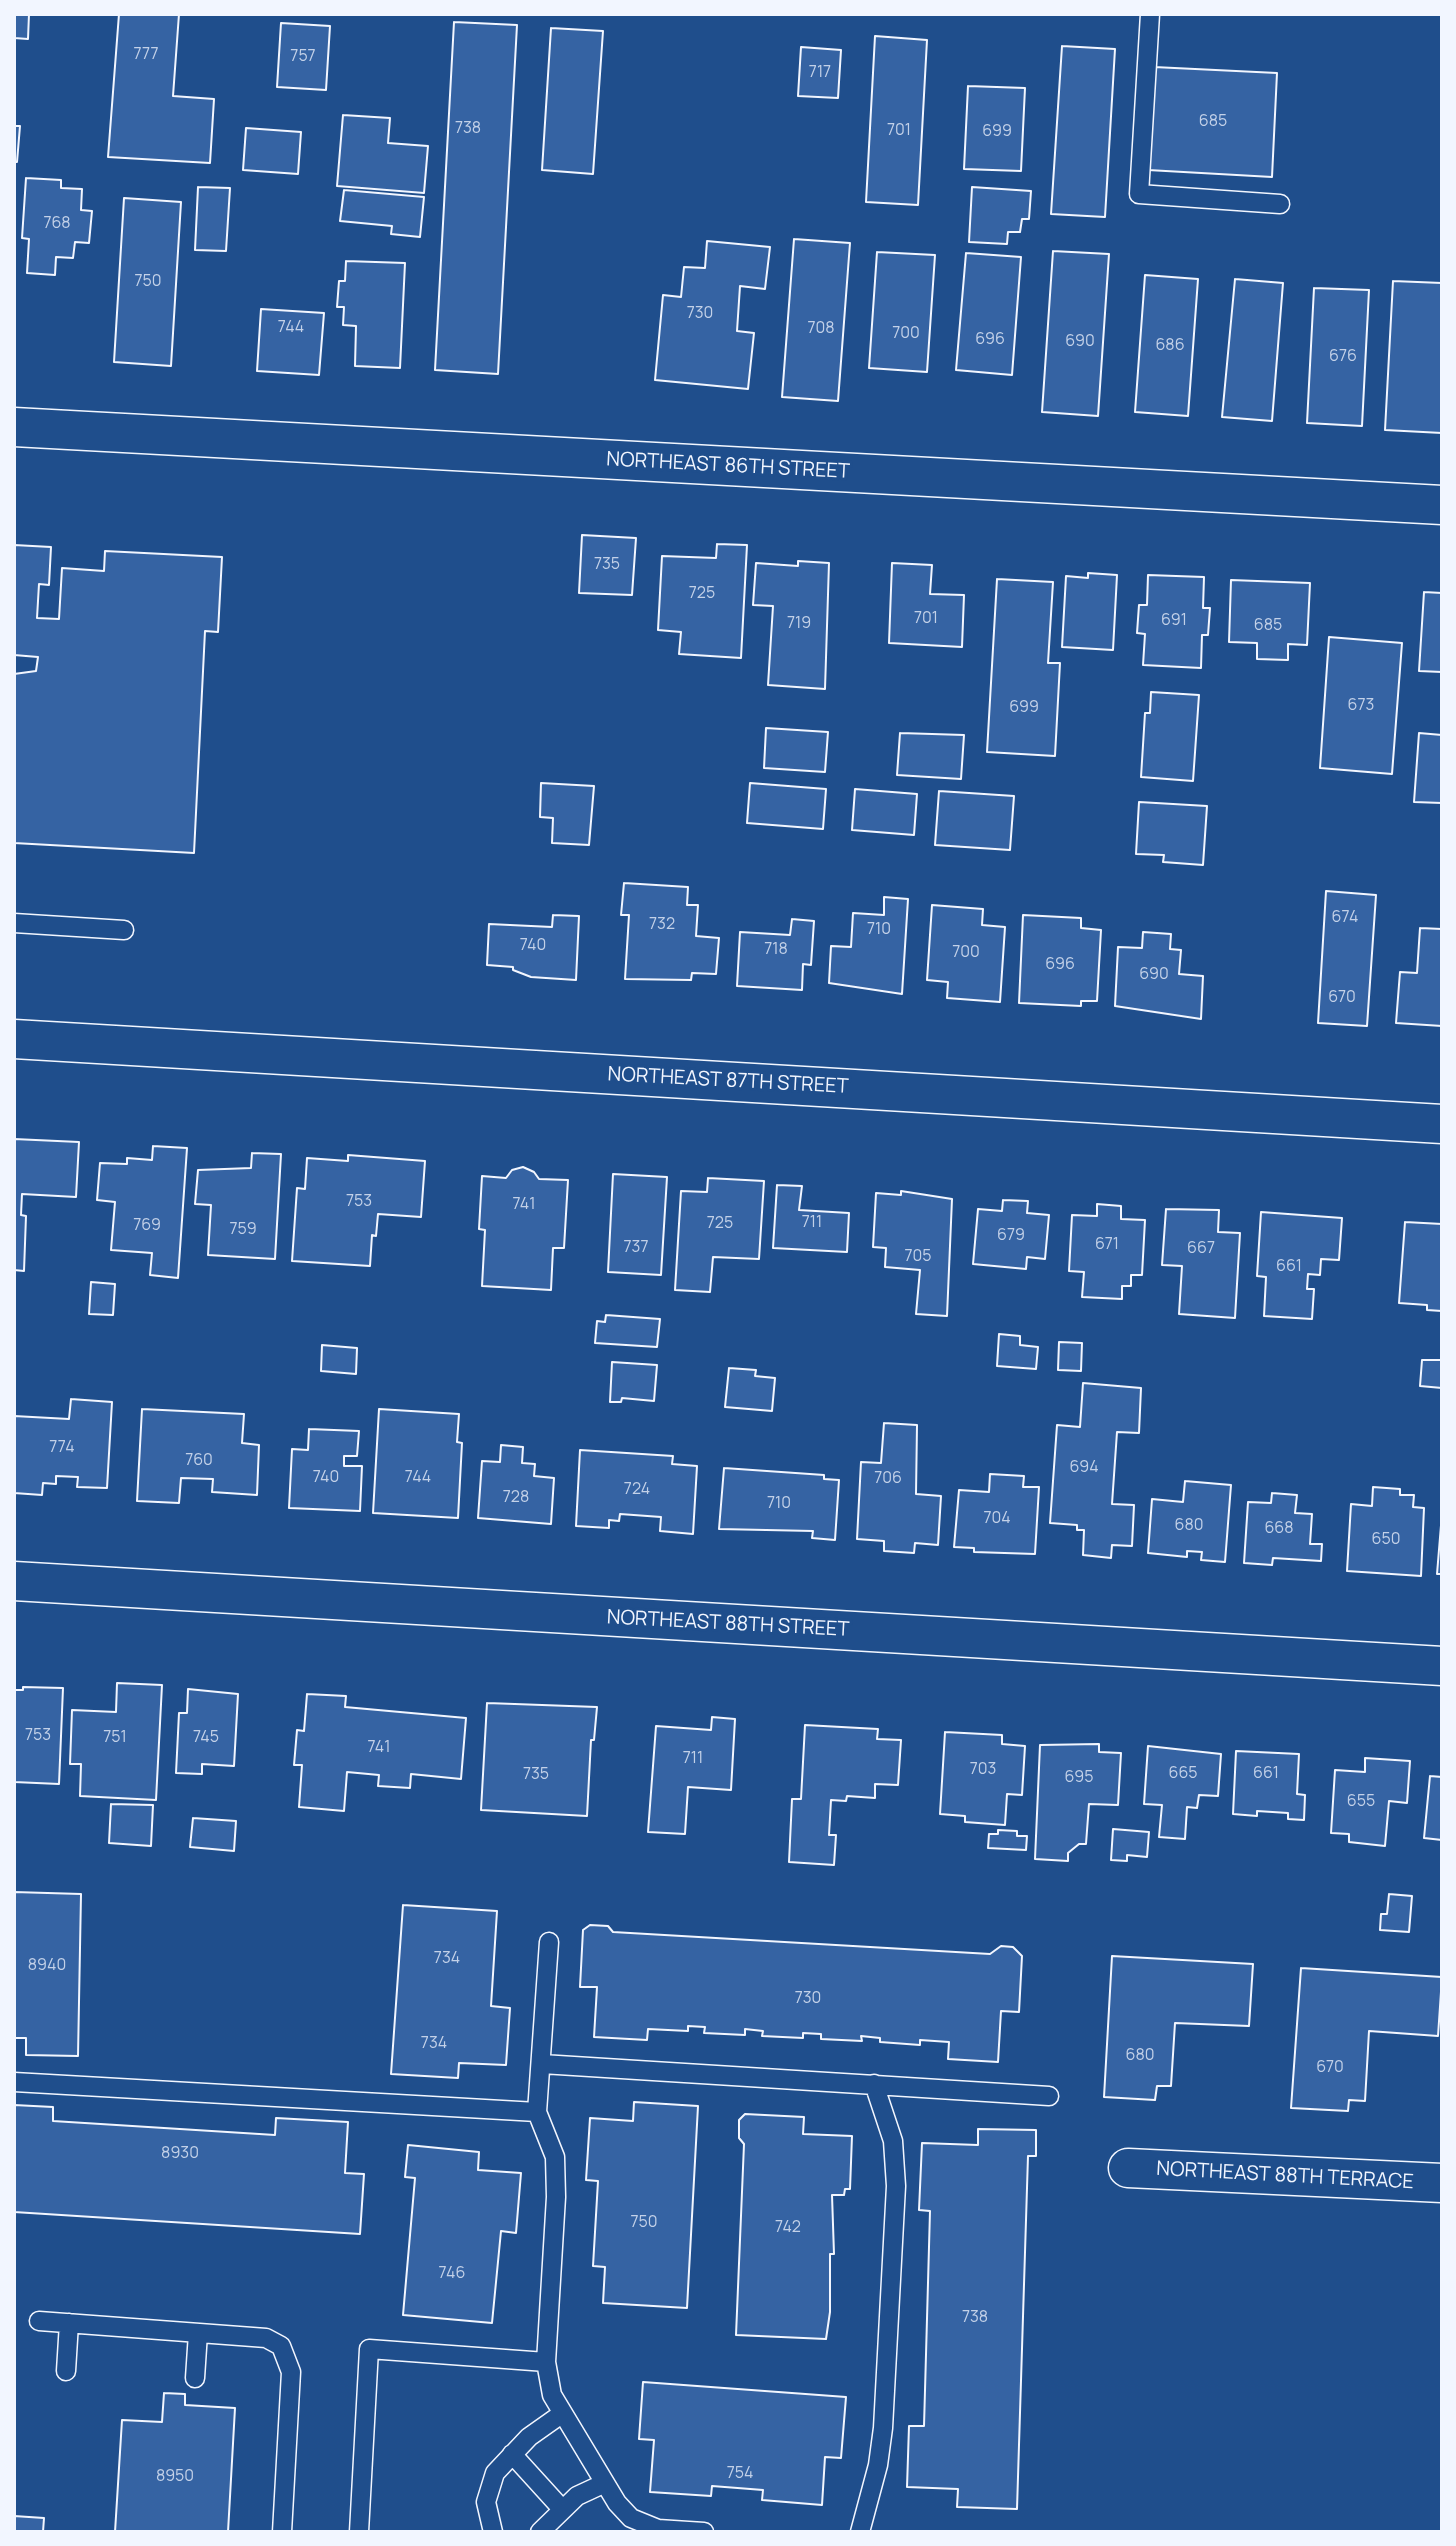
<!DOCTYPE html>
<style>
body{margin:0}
#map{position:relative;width:1456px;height:2546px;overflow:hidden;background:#1f4e8c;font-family:Manrope,sans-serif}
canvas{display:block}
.frame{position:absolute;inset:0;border:16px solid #f2f6ff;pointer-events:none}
</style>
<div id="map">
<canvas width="1456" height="2546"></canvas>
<div class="frame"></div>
</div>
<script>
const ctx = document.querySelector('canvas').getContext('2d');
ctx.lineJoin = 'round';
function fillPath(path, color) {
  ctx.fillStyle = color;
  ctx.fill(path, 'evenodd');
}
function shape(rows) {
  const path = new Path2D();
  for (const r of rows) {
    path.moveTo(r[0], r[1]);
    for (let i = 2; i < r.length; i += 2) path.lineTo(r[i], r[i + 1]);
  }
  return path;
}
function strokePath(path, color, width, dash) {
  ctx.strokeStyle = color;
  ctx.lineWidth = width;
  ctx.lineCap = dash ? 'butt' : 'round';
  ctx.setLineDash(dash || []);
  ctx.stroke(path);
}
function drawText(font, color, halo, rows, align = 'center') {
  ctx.font = font + ' Manrope,sans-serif';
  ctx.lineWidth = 6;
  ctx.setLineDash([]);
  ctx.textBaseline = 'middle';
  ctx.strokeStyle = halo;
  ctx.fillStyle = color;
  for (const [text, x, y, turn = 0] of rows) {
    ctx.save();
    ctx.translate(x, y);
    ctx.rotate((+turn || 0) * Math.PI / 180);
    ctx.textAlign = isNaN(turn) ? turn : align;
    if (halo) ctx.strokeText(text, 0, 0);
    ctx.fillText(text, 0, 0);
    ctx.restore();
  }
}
const building = shape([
 [14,14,29,14,28,39,14,38,14,14],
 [119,14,179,14,173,96,214,99,210,163,108,157,119,14],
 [454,22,517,25,498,374,435,370,454,22],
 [281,23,330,26,326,90,277,87,281,23],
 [551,28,603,31,593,174,542,170,551,28],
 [875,36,927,40,918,205,866,202,875,36],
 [1062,46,1115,49,1105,217,1051,214,1062,46],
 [801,47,841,50,838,98,798,96,801,47],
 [1154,67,1277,73,1272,177,1148,170,1154,67],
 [968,86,1025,88,1021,171,964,169,968,86],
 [343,115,390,118,388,143,428,146,424,193,337,186,343,115],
 [14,126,20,126,17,162,14,162,14,126],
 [246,128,301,132,298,174,243,170,246,128],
 [26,178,61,180,61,188,82,189,81,210,92,211,89,243,75,242,73,258,56,257,55,275,27,273,29,239,22,238,26,178],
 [198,187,230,188,226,251,195,250,198,187],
 [972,187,1031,191,1029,219,1022,219,1020,232,1008,232,1007,244,969,242,972,187],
 [344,190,424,197,420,237,391,234,392,226,340,221,344,190],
 [124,198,181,202,171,366,114,362,124,198],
 [794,239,850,243,838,401,782,397,794,239],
 [707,241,770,247,765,289,740,286,737,331,754,333,748,389,655,380,663,295,681,297,684,267,705,268,707,241],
 [1053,251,1109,254,1098,416,1042,412,1053,251],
 [877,252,935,255,927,372,869,368,877,252],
 [966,253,1021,257,1012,375,956,370,966,253],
 [346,261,405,263,400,368,355,366,356,326,343,325,344,307,337,307,339,281,345,281,346,261],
 [1145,275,1198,279,1188,416,1135,412,1145,275],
 [1235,279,1283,283,1272,421,1222,417,1235,279],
 [1393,281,1442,283,1442,433,1385,430,1393,281],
 [1314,288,1369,290,1362,426,1307,423,1314,288],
 [261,309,324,313,319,375,257,371,261,309],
 [582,535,636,538,632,595,579,593,582,535],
 [717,544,747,545,741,658,679,654,681,632,658,630,662,556,716,558,717,544],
 [14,545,51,547,49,585,39,584,37,618,59,619,62,568,104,571,105,551,222,557,218,632,205,631,194,853,14,843,14,674,36,671,38,657,14,655,14,545],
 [798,561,829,563,825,689,768,685,773,606,753,605,756,563,798,566,798,561],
 [892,563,932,565,930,594,964,595,962,647,889,643,892,563],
 [1088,573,1117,575,1113,650,1062,647,1066,576,1088,578,1088,573],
 [1148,575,1204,577,1203,608,1210,608,1208,635,1202,635,1201,668,1143,665,1145,634,1137,633,1139,605,1147,605,1148,575],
 [997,579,1053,582,1048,663,1060,663,1055,756,987,752,997,579],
 [1231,580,1310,583,1307,645,1288,644,1288,660,1257,659,1257,643,1229,642,1231,580],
 [1424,592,1442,593,1442,672,1419,671,1424,592],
 [1329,637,1402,643,1392,774,1320,768,1329,637],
 [1151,692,1199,695,1193,781,1141,777,1145,713,1150,713,1151,692],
 [766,728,828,732,825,772,764,768,766,728],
 [900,733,964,735,961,779,897,775,900,733],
 [1419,733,1442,735,1442,803,1414,802,1419,733],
 [541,783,594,786,589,845,552,843,553,818,540,817,541,783],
 [750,783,826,789,823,829,747,823,750,783],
 [855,789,917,794,914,835,852,830,855,789],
 [939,791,1014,796,1010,850,935,845,939,791],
 [1139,802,1207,806,1203,865,1163,862,1164,855,1136,854,1139,802],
 [624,883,688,887,687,905,698,905,696,936,719,938,716,974,692,973,691,980,625,979,629,915,621,915,624,883],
 [1326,891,1376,895,1367,1026,1318,1023,1326,891],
 [884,897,908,899,902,994,829,983,831,946,851,947,853,913,884,915,884,897],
 [932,905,983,909,982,925,1005,927,1000,1002,947,998,948,982,927,980,932,905],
 [553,915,579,916,576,980,531,977,513,970,513,967,487,965,489,924,552,927,553,915],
 [1023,915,1081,918,1081,928,1101,930,1097,1001,1081,1001,1081,1006,1019,1003,1023,915],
 [792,919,814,921,811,965,803,964,802,990,737,986,740,932,790,935,792,919],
 [1420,928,1442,929,1442,1026,1396,1023,1400,972,1417,973,1420,928],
 [1143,932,1171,934,1170,949,1181,950,1179,974,1203,976,1201,1019,1115,1006,1118,947,1142,948,1143,932],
 [14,1139,79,1142,76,1197,22,1194,21,1215,26,1216,24,1271,14,1270,14,1139],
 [153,1146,187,1148,178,1278,150,1275,152,1253,111,1250,115,1202,97,1200,100,1163,127,1164,127,1158,152,1160,153,1146],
 [252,1153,281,1154,275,1259,208,1255,211,1205,195,1204,198,1170,251,1168,252,1153],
 [348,1155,425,1161,421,1217,378,1214,376,1236,372,1235,370,1266,292,1261,297,1188,305,1189,307,1158,348,1161,348,1155],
 [523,1167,534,1172,539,1179,568,1180,564,1248,553,1248,551,1290,482,1286,485,1230,479,1229,482,1176,506,1178,512,1170,523,1167],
 [613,1174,667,1177,661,1275,608,1272,613,1174],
 [708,1178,764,1181,759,1259,713,1257,710,1292,675,1290,681,1191,707,1192,708,1178],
 [777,1185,802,1186,799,1210,849,1213,847,1252,773,1248,777,1185],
 [901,1191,952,1199,947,1316,916,1314,920,1270,885,1267,886,1248,873,1247,876,1193,901,1195,901,1191],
 [1003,1200,1028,1201,1027,1213,1049,1215,1045,1259,1027,1257,1026,1269,973,1264,978,1209,1002,1211,1003,1200],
 [1097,1204,1121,1206,1121,1219,1145,1220,1142,1275,1131,1275,1131,1286,1122,1286,1122,1299,1082,1297,1084,1272,1069,1271,1072,1215,1097,1216,1097,1204],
 [1166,1209,1219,1210,1218,1232,1240,1233,1235,1318,1179,1314,1182,1266,1162,1265,1166,1209],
 [1261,1212,1342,1218,1339,1260,1321,1259,1320,1275,1308,1274,1307,1289,1314,1289,1312,1319,1264,1316,1266,1277,1257,1276,1261,1212],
 [1405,1222,1442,1224,1442,1311,1427,1310,1427,1305,1399,1303,1405,1222],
 [91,1282,115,1284,113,1315,89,1314,91,1282],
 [606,1315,660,1319,657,1347,595,1343,597,1321,605,1322,606,1315],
 [999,1334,1020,1336,1020,1345,1038,1347,1036,1369,997,1366,999,1334],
 [1059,1342,1082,1343,1081,1371,1058,1370,1059,1342],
 [322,1345,357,1348,356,1374,321,1371,322,1345],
 [1422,1360,1442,1360,1442,1388,1420,1386,1422,1360],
 [612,1362,657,1365,654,1401,622,1398,621,1402,610,1402,612,1362],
 [729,1368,756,1370,755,1376,775,1378,772,1411,725,1407,729,1368],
 [1083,1383,1141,1388,1139,1433,1117,1432,1112,1504,1134,1505,1132,1546,1112,1545,1111,1558,1083,1555,1084,1530,1077,1530,1077,1525,1050,1523,1057,1425,1080,1427,1083,1383],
 [71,1399,112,1402,107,1488,77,1487,78,1477,56,1476,56,1484,43,1483,42,1495,14,1493,14,1416,69,1419,71,1399],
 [142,1409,244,1414,242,1443,259,1445,257,1495,212,1492,213,1479,181,1478,179,1503,137,1501,142,1409],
 [379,1409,459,1414,457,1442,462,1443,458,1518,373,1513,379,1409],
 [884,1423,917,1425,916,1494,941,1496,938,1545,915,1543,914,1553,884,1551,884,1541,857,1539,861,1462,881,1463,884,1423],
 [309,1429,359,1431,357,1456,344,1456,344,1466,362,1466,360,1511,289,1508,292,1449,308,1450,309,1429],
 [501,1445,523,1447,522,1463,535,1464,534,1476,554,1478,551,1524,478,1518,482,1461,500,1462,501,1445],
 [580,1450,673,1456,672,1464,697,1466,693,1534,660,1531,661,1517,620,1514,619,1521,609,1520,609,1528,576,1526,580,1450],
 [724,1468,824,1475,824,1479,839,1480,835,1540,812,1538,813,1531,719,1529,724,1468],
 [990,1474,1024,1476,1023,1487,1039,1487,1035,1554,974,1552,974,1548,954,1547,959,1490,989,1492,990,1474],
 [1185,1481,1231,1485,1225,1562,1201,1560,1202,1552,1187,1551,1187,1557,1148,1553,1152,1499,1183,1502,1185,1481],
 [1373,1487,1400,1489,1400,1495,1414,1495,1413,1507,1424,1508,1421,1576,1347,1571,1351,1504,1372,1506,1373,1487],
 [1272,1493,1297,1495,1295,1513,1312,1514,1310,1544,1322,1544,1321,1561,1273,1558,1272,1565,1244,1563,1248,1502,1271,1503,1272,1493],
 [1442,1513,1442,1574,1437,1574,1442,1513],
 [117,1683,162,1685,156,1800,80,1796,81,1764,70,1764,72,1710,116,1712,117,1683],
 [23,1687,63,1688,59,1784,14,1782,14,1690,23,1690,23,1687],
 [188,1689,238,1694,234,1766,202,1764,202,1774,176,1773,179,1713,187,1713,188,1689],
 [307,1694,346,1696,345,1707,466,1718,461,1779,411,1774,410,1788,378,1786,379,1775,347,1772,344,1811,299,1807,302,1765,294,1765,297,1730,304,1731,307,1694],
 [487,1703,597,1707,594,1740,591,1740,587,1816,481,1810,487,1703],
 [712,1717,735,1719,731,1790,688,1787,685,1834,648,1832,656,1726,711,1730,712,1717],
 [805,1725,878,1729,877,1739,901,1740,898,1785,875,1784,875,1798,847,1796,846,1801,831,1800,829,1835,836,1835,834,1865,789,1862,792,1799,801,1799,805,1725],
 [945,1732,1002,1735,1002,1744,1025,1746,1022,1795,1007,1794,1005,1825,965,1822,965,1816,940,1814,945,1732],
 [1099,1744,1099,1752,1121,1753,1118,1805,1089,1804,1086,1844,1079,1844,1068,1853,1068,1861,1035,1859,1040,1745,1099,1744],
 [1148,1746,1221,1754,1218,1796,1199,1795,1197,1808,1187,1807,1185,1839,1159,1837,1162,1805,1144,1804,1148,1746],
 [1236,1751,1299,1754,1297,1794,1305,1795,1304,1820,1288,1819,1288,1813,1257,1811,1257,1816,1233,1814,1236,1751],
 [1365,1758,1410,1761,1407,1803,1389,1801,1385,1846,1349,1842,1349,1834,1331,1833,1335,1770,1365,1772,1365,1758],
 [1430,1776,1442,1777,1442,1840,1424,1838,1430,1776],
 [111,1804,153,1805,151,1846,109,1843,111,1804],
 [193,1818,236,1821,234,1851,190,1847,193,1818],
 [1113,1829,1149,1832,1147,1857,1127,1855,1127,1861,1111,1860,1113,1829],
 [998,1830,1017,1831,1017,1836,1027,1836,1026,1850,988,1848,989,1834,998,1834,998,1830],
 [14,1892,81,1894,78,2056,26,2055,26,2038,14,2038,14,1892],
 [1389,1894,1412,1896,1409,1932,1380,1930,1381,1914,1387,1914,1389,1894],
 [403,1905,497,1911,491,2006,510,2008,506,2065,459,2063,458,2078,391,2074,403,1905],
 [590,1925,608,1926,613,1932,990,1954,1001,1946,1013,1947,1022,1956,1019,2012,1001,2011,998,2062,948,2059,949,2042,920,2040,920,2045,880,2042,880,2038,861,2036,862,2041,821,2039,821,2034,803,2033,803,2038,762,2036,763,2031,745,2029,745,2035,704,2033,705,2027,688,2026,688,2031,648,2029,647,2040,594,2037,597,1987,580,1987,583,1930,590,1925],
 [1112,1956,1253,1964,1249,2026,1175,2023,1171,2086,1157,2086,1155,2100,1104,2097,1112,1956],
 [1301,1968,1442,1977,1438,2036,1369,2031,1365,2101,1349,2100,1348,2111,1291,2108,1301,1968],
 [634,2102,698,2106,687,2308,603,2303,605,2267,593,2266,598,2181,586,2180,590,2118,633,2121,634,2102],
 [14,2105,53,2107,53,2121,275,2135,276,2118,348,2122,345,2173,364,2174,360,2234,14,2212,14,2105],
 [745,2114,804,2117,803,2134,852,2136,850,2189,845,2189,844,2195,832,2195,834,2254,830,2254,830,2312,826,2339,736,2335,744,2144,739,2138,739,2120,745,2114],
 [978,2129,1036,2130,1036,2156,1028,2156,1017,2509,957,2507,958,2489,907,2487,909,2426,924,2426,930,2211,919,2210,922,2143,978,2145,978,2129],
 [408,2145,479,2152,478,2170,521,2173,516,2233,501,2231,492,2323,403,2315,415,2178,405,2177,408,2145],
 [643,2382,846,2397,841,2458,825,2457,822,2505,762,2500,763,2490,712,2486,711,2496,650,2492,654,2440,639,2439,643,2382],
 [164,2393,185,2394,185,2405,235,2408,228,2532,115,2532,122,2420,162,2422,164,2393],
 [14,2516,44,2518,43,2532,14,2532,14,2516]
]);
fillPath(building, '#3563a3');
strokePath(building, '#f2f6ff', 2);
const lane = shape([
 [1150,14,1139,194,1280,204],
 [14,923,124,930],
 [542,2064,1049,2096],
 [14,2082,537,2112,555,2157,556,2197,546,2362,552,2395,617,2503,631,2518,658,2529,704,2532],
 [537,2112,549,1942],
 [39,2321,266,2338,281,2346,291,2372,282,2532],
 [66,2371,69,2323],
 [195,2378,198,2333],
 [512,2454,562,2509],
 [359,2532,369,2349,546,2362],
 [493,2532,486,2502,495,2473,529,2437,563,2413],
 [540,2532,577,2496,605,2483],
 [860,2532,878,2465,883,2428,896,2186,893,2141,874,2084]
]);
const street = shape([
 [14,427,1442,505],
 [14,1039,1442,1124],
 [14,1581,1442,1666],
 [1128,2168,1442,2183]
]);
strokePath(lane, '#f2f6ff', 21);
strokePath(street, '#f2f6ff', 41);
strokePath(lane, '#1f4e8c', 18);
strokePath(street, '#1f4e8c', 38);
drawText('16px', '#c3d1e8', null, [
 ["777",146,55],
 ["757",303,57],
 ["717",820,73],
 ["685",1213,122],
 ["738",468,129],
 ["701",899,131],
 ["699",997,132],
 ["768",57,224],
 ["750",148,282],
 ["730",700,314],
 ["744",291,328],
 ["708",821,329],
 ["700",906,334],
 ["696",990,340],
 ["690",1080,342],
 ["686",1170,346],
 ["676",1343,357],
 ["735",607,565],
 ["725",702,594],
 ["701",926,619],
 ["691",1174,621],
 ["719",799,624],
 ["685",1268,626],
 ["673",1361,706],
 ["699",1024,708],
 ["674",1345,918],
 ["732",662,925],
 ["710",879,930],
 ["740",533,946],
 ["718",776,950],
 ["700",966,953],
 ["696",1060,965],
 ["690",1154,975],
 ["670",1342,998],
 ["753",359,1202],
 ["741",524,1205],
 ["711",812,1223],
 ["725",720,1224],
 ["769",147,1226],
 ["759",243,1230],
 ["679",1011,1236],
 ["671",1107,1245],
 ["737",636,1248],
 ["667",1201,1249],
 ["705",918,1257],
 ["661",1289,1267],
 ["774",62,1448],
 ["760",199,1461],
 ["694",1084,1468],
 ["740",326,1478],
 ["744",418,1478],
 ["706",888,1479],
 ["724",637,1490],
 ["728",516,1498],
 ["710",779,1504],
 ["704",997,1519],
 ["680",1189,1526],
 ["668",1279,1529],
 ["650",1386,1540],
 ["753",38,1736],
 ["751",115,1738],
 ["745",206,1738],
 ["741",379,1748],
 ["711",693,1759],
 ["703",983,1770],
 ["665",1183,1774],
 ["661",1266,1774],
 ["735",536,1775],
 ["695",1079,1778],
 ["655",1361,1802],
 ["734",447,1959],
 ["8940",47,1966],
 ["730",808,1999],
 ["734",434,2044],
 ["680",1140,2056],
 ["670",1330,2068],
 ["8930",180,2154],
 ["750",644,2223],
 ["742",788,2228],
 ["746",452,2274],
 ["738",975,2318],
 ["754",740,2474],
 ["8950",175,2477]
]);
drawText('20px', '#f2f6ff', '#1f4e8c', [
 ["NORTHEAST 86TH STREET",728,466,3],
 ["NORTHEAST 87TH STREET",728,1081,3],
 ["NORTHEAST 88TH STREET",728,1624,3],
 ["NORTHEAST 88TH TERRACE",1285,2176,3]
]);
</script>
